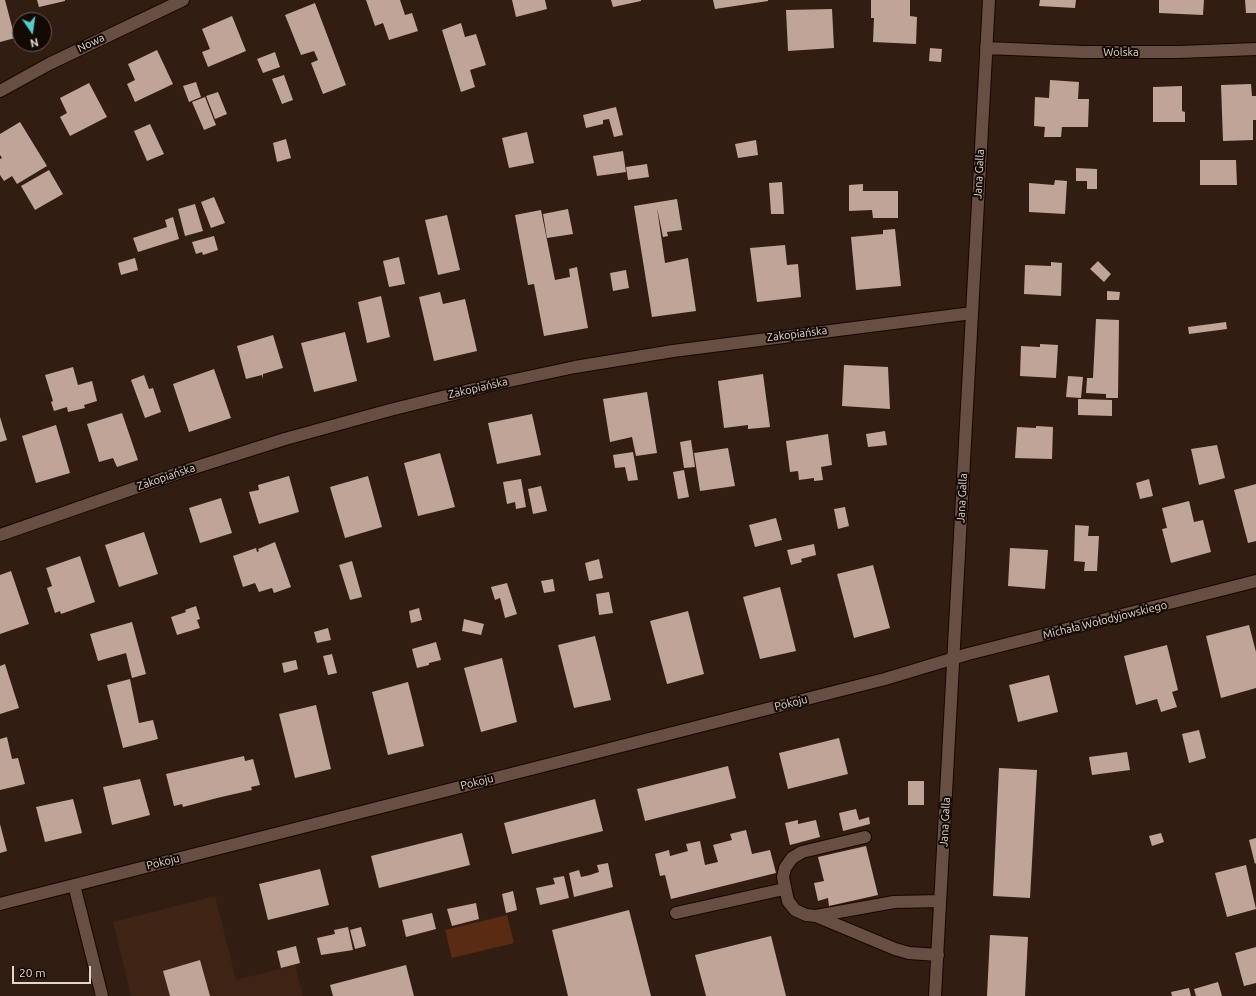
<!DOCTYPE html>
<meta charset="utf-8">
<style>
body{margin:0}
#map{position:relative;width:1256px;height:996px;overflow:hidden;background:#321d13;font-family:Ubuntu,sans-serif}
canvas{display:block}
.north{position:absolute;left:12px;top:12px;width:40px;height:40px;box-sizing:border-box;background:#130a06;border:1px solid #675b56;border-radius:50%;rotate:167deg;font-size:11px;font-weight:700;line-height:16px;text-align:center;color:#e4d5ce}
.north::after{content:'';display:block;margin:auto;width:14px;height:18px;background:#54cdc8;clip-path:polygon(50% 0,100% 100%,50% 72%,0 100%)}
.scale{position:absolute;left:12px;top:966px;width:79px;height:18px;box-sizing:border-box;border:2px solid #e4d5ce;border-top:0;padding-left:5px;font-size:12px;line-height:14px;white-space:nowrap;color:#e4d5ce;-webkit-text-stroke:3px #130a06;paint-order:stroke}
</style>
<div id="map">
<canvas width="1256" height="996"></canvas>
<div class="north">N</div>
<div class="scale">20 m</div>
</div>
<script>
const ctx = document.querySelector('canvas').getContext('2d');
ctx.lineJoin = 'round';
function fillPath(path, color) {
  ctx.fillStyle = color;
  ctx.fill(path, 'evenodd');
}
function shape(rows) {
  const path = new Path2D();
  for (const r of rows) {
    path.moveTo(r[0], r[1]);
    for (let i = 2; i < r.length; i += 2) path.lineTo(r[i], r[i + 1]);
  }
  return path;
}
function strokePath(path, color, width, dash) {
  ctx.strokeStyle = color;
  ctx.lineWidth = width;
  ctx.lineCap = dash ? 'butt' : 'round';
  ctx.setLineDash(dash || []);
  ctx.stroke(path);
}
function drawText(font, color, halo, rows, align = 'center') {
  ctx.font = font + ' Ubuntu,sans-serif';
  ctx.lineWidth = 4;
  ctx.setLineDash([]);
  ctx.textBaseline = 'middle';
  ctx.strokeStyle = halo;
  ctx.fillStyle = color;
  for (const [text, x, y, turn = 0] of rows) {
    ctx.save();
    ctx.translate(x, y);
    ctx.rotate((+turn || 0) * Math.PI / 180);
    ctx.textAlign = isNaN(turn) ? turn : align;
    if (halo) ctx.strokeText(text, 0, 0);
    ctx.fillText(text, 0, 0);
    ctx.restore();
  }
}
fillPath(shape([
 [215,896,236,980,295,965,303,996,131,996,113,922]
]), '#3f2416');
fillPath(shape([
 [507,915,514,943,452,958,445,930]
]), '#592b12');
fillPath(shape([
 [0,0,5,0,15,38,0,42],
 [37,0,65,0,65,1,39,7],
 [366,0,400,0,405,15,412,13,418,31,389,40,383,23,375,26],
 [512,0,545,0,547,9,516,17],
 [611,0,641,0,641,1,613,7],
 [713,0,768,0,768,1,715,9],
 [871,0,910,0,910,16,917,17,916,44,873,42,874,18,871,18],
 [1040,0,1076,0,1075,8,1039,6],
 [1159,0,1204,0,1203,15,1159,13],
 [1245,0,1256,0,1256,13,1246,13],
 [315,3,346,85,323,94,311,63,318,60,314,51,301,55,285,15],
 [832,9,834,48,788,51,786,10],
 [232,16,246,51,208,67,202,52,210,49,202,29],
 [461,23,465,37,476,34,486,65,470,70,475,87,461,92,442,30],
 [930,48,942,49,941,62,929,61],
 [157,50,173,84,135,102,127,84,135,80,128,64],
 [275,52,280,67,263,73,257,59],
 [284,75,293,100,282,104,272,79],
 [1050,80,1079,82,1078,99,1089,99,1088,127,1062,127,1061,137,1044,137,1045,127,1034,126,1035,97,1049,98],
 [196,82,201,97,189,102,183,86],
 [89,83,107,117,70,136,60,117,67,113,60,98],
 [1251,84,1252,96,1256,96,1256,120,1253,120,1253,140,1223,141,1221,85],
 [1182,86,1182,111,1185,112,1185,122,1153,122,1153,87],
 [218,92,227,114,215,119,206,96],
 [205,97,216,125,204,130,192,102],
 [616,107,623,135,614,137,609,119,603,120,603,124,586,128,583,115],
 [20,122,47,166,17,184,12,176,4,181,0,175,0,159,2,158,0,155,0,134],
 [150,124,164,154,147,161,134,131],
 [527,132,534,163,509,168,502,138],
 [286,139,291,158,277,162,273,143],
 [756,140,758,155,738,158,735,144],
 [623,151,626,172,597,176,593,156],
 [1200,160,1236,160,1237,185,1200,185],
 [647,164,649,177,628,180,626,167],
 [1076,168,1097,169,1097,189,1087,189,1087,181,1076,181],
 [49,170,63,194,35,210,21,186],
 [1055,180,1067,181,1065,214,1029,212,1029,183,1054,185],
 [782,182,784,214,771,214,769,183],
 [863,184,863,191,898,191,898,218,873,218,872,210,849,211,849,185],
 [214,197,225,223,211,228,201,202],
 [677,199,682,230,667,232,668,236,663,237,657,208,665,263,688,258,696,311,652,317,634,206],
 [195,204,203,231,185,236,178,209],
 [568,209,573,234,547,238,543,214],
 [541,210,555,280,570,277,569,269,577,267,588,328,544,336,534,284,528,285,515,215],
 [447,215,460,270,438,275,425,220],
 [173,217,179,239,138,252,133,238,167,227,165,220],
 [895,229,901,286,856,290,851,237,883,234,883,230],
 [214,236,218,250,203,255,202,252,196,254,192,242],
 [785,245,787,265,798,264,801,297,757,302,750,248],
 [399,257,405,284,389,287,383,261],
 [135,258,138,270,121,275,118,263],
 [1098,261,1111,274,1104,282,1090,269],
 [1051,262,1062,263,1061,296,1024,294,1025,265,1051,266],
 [626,270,629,288,613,291,610,273],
 [1107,291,1120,292,1119,300,1107,300],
 [440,292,443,304,465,299,477,351,434,361,419,297],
 [381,296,390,337,367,343,358,302],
 [1096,319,1119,320,1118,398,1106,398,1106,394,1086,393,1087,378,1093,378],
 [1226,322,1227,329,1189,334,1188,327],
 [345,332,357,381,314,392,301,343],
 [273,335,283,368,263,374,263,379,262,375,246,379,237,346],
 [1040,344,1058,345,1056,378,1020,376,1021,346,1040,347],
 [844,365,888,367,890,409,842,406],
 [73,367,78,385,92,381,97,401,84,405,85,408,68,412,67,407,54,411,51,402,53,401,45,375],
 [214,369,231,418,189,432,173,384],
 [763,374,770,427,748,429,748,425,724,428,718,381],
 [144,375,149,389,153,388,161,412,145,418,131,380],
 [1068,376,1083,377,1081,398,1066,397],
 [647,392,657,453,636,456,632,437,610,442,603,399],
 [1078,399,1112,400,1112,416,1078,415],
 [122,413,138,460,117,467,113,458,99,462,87,424],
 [532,414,541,455,497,464,488,423],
 [0,417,7,440,0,442],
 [56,425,70,473,36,483,22,436],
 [1036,426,1053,427,1052,459,1015,458,1017,427,1036,428],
 [885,431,887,445,868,447,866,434],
 [828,434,832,465,821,467,823,480,814,481,814,478,799,480,798,471,790,472,786,441],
 [691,440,695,467,684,468,680,442],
 [1217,445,1225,478,1199,485,1191,449],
 [728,448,735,486,700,491,694,453],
 [633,452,638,480,628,481,625,467,615,468,613,455],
 [440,453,455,507,418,516,404,463],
 [684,470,689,497,678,499,673,472],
 [289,476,299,512,259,524,249,492,259,490,258,485],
 [368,476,382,527,345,538,330,487],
 [521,479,526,507,516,509,515,502,507,504,503,482],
 [1149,479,1153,496,1140,499,1136,483],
 [1256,484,1256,541,1248,543,1234,490],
 [541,486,547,511,533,514,528,489],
 [221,498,232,533,200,543,189,508],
 [1189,501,1194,522,1203,520,1211,552,1171,563,1162,529,1167,528,1162,508],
 [845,507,849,526,838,529,834,509],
 [776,518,782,540,755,547,749,525],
 [1075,525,1089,526,1088,536,1099,536,1097,571,1084,571,1085,562,1074,561],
 [144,532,158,574,119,587,105,545],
 [275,542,291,587,274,593,272,588,259,592,255,583,243,587,233,556,256,548,257,552,259,551,258,549],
 [814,544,816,555,801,559,802,562,791,565,787,550],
 [1010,548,1048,550,1045,589,1008,586],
 [80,556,95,602,61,614,60,611,55,613,47,588,52,586,46,568],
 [599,559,603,578,589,581,585,563],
 [352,561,362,597,350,600,339,565],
 [873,565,890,628,854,638,837,574],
 [11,571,29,624,0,634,0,575],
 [553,579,555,591,544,593,541,581],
 [507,583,517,614,505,618,500,598,495,600,491,587],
 [780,587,796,651,760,659,743,597],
 [609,592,613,613,599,615,596,594],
 [196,606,200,619,197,620,200,628,177,635,171,617,186,612,185,610],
 [419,608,422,620,411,623,409,611],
 [688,611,704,674,667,684,650,621],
 [464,619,484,624,481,635,462,631],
 [132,622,146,674,132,678,126,653,98,661,90,634],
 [1249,625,1256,652,1256,688,1221,698,1206,636],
 [328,628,331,640,317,643,314,632],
 [595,636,611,700,574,708,558,645],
 [436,642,441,660,429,663,429,665,417,668,412,649],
 [1167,645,1178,690,1172,692,1177,707,1161,712,1157,699,1136,705,1124,656],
 [332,654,337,673,328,675,323,656],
 [502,658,517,722,481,732,464,668],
 [296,660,298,669,284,673,282,663],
 [5,664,19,708,0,714,0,666],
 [1049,675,1058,712,1018,722,1009,685],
 [130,679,139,723,153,720,158,739,123,748,107,685],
 [408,682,424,746,388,755,372,692],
 [316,705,331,769,295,778,279,714],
 [1199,730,1206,758,1189,763,1182,734],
 [7,737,12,759,18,758,25,784,0,790,0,739],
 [839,738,848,774,788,789,779,753],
 [1127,752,1130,770,1092,775,1089,757],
 [244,756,245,761,253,759,260,785,251,787,252,790,217,798,183,807,182,804,174,806,166,774],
 [728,766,736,798,645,821,637,789],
 [999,768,1037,770,1030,898,993,896],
 [140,779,150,815,112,825,103,787],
 [908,781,924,781,924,805,908,805],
 [73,799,82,833,45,842,36,807],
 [595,799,603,831,512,854,504,823],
 [856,809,859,820,869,817,870,824,843,831,839,813],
 [798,820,798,824,816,820,820,837,790,845,785,823],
 [0,824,7,851,0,853],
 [746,830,752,854,770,850,776,873,671,899,665,875,660,876,655,854,669,850,670,856,688,851,686,844,700,841,705,865,718,862,713,845,732,840,730,834],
 [462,833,470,865,379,888,371,856],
 [1161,833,1164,842,1152,846,1149,836],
 [1256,838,1256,863,1255,864,1249,840],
 [866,846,878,895,829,906,828,898,818,901,814,883,824,881,818,857],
 [608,863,613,887,574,897,569,873,579,870,581,877,590,875,599,872,597,865],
 [1246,865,1256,909,1227,917,1215,873],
 [320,869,329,905,268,920,259,884],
 [564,876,569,898,540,905,536,888,555,884,553,878],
 [513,891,517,910,506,913,502,894],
 [476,903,479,919,452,926,447,909],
 [629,910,651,996,568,996,552,930],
 [432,913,436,929,406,937,402,920],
 [348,927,353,950,321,955,317,938,335,934,334,930],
 [361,927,366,946,355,949,350,930],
 [990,935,1028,937,1025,996,987,996],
 [771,936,786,996,706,996,695,955],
 [296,946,300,963,281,968,277,951],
 [1256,947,1256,983,1244,986,1235,953],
 [200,960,210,996,170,996,163,971],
 [406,965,414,996,333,996,330,985],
 [1218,982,1222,996,1196,996,1194,989],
 [1189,988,1191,996,1172,996,1171,992]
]), '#c0a497');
const minor = shape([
 [986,48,1083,52,1179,52,1256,49],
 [0,91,49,64,183,0],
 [0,535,181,472,285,439,390,410,486,386,575,367,673,351,972,313],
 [865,837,802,852,792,858,785,868,783,877,788,901,795,910,806,915,816,916,894,902,940,901],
 [74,885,102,996],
 [0,904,885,679,968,654,1256,581],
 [676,913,784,889],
 [816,916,895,949,909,953,938,955],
 [935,996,989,0]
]);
strokePath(minor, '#190601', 14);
strokePath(minor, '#684f44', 12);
drawText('11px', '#e4d5ce', '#130a06', [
 ["Nowa",91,43,-26],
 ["Wolska",1121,52],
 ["Jana Galla",979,174,-87],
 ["Zakopiańska",797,334,-7],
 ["Zakopiańska",478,388,-13],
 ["Zakopiańska",166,477,-19],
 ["Jana Galla",962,498,-87],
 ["Michała Wołodyjowskiego",1105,620,-14],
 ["Pokoju",791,703,-14],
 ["Pokoju",477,782,-14],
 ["Jana Galla",945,822,-87],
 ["Pokoju",163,862,-14]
]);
</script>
